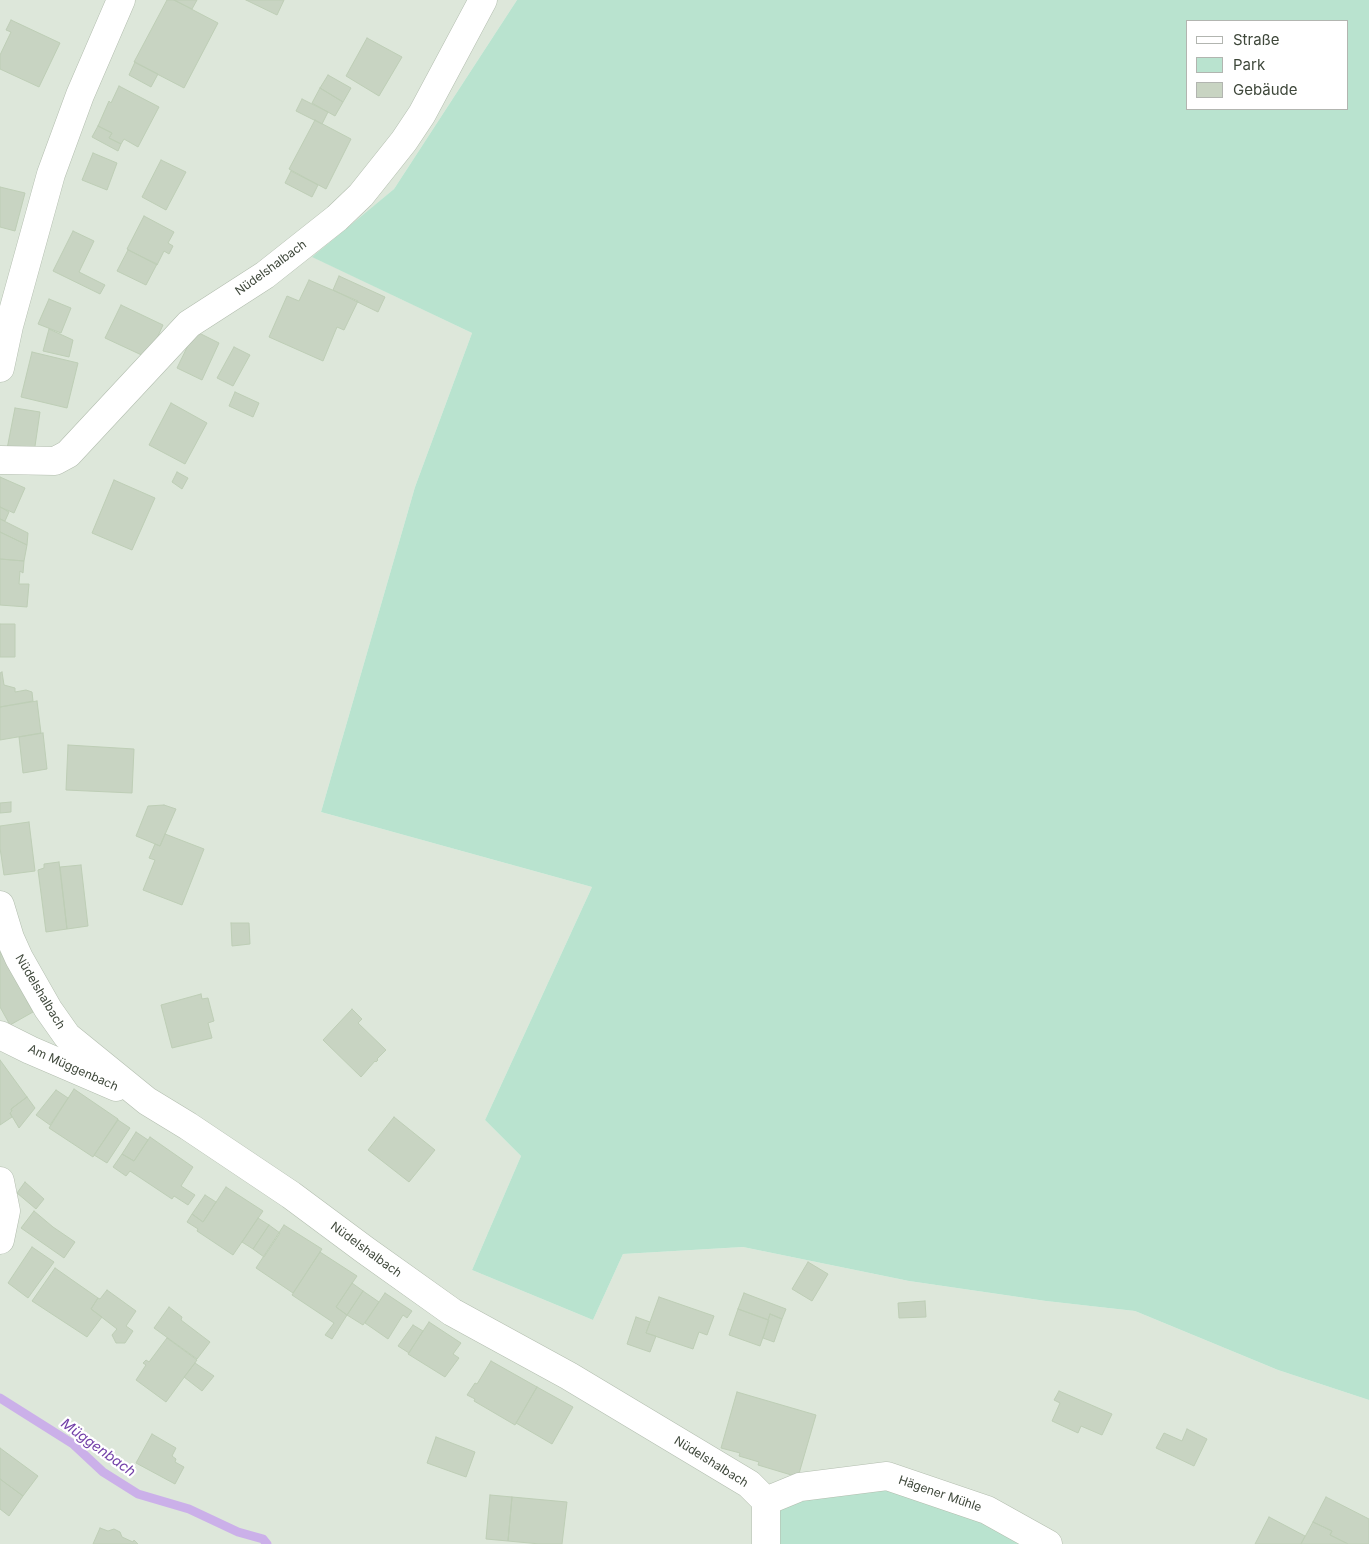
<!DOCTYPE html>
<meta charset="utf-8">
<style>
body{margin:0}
#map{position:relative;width:1369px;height:1544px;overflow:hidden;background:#edf4eb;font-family:Inter,sans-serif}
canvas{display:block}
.legend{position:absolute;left:1186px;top:20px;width:162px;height:90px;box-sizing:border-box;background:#fff;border:1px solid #b2b5b0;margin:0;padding:6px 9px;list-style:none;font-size:15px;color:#3e473a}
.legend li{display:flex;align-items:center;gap:10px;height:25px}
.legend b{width:25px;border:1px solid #b2b5b0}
</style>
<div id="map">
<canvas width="1369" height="1544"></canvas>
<ul class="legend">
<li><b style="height:6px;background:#fff"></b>Straße</li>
<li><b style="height:14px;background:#b9e3cf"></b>Park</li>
<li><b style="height:14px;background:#c8d4c2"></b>Gebäude</li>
</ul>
</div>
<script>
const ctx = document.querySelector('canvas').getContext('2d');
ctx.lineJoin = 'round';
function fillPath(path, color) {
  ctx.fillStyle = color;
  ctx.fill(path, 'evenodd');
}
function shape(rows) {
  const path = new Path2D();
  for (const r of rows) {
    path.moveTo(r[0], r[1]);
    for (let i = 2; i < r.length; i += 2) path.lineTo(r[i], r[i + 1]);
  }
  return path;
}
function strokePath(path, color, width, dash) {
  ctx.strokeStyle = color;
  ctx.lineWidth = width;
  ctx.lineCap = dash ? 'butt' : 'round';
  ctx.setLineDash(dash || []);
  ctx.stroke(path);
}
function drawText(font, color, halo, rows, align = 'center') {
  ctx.font = font + ' Inter,sans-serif';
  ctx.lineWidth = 4.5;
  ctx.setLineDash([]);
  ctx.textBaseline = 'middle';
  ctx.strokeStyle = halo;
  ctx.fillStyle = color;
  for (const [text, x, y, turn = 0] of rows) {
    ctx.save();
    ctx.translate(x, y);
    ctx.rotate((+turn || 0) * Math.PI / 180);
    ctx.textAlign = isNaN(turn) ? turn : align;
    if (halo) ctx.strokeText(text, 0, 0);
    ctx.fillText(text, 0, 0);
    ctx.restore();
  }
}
fillPath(shape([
 [0,0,517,0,394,189,313,257,472,333,415,487,321,812,592,887,485,1120,521,1156,472,1270,593,1320,623,1254,743,1247,909,1281,1046,1301,1135,1311,1278,1370,1369,1400,1369,1544,0,1544]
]), '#dde7da');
fillPath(shape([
 [517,0,1369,0,1369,1400,1278,1370,1135,1311,1046,1301,909,1281,743,1247,623,1254,593,1320,472,1270,521,1156,485,1120,592,887,321,812,415,487,472,333,312,257,394,189],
 [1188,21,1348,21,1348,109,1188,109],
 [888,1485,1057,1544,772,1544,770,1502]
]), '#b9e3cf');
strokePath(shape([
 [0,1398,73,1444,103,1472,138,1494,189,1509,238,1532,263,1539,267,1544]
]), '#cbb0e9', 9);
const building = shape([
 [167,0,174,0,218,23,184,88,134,62,167,0],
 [174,0,197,0,192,9,174,0],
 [246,0,284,0,277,15,246,0],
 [11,20,60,43,39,87,0,69,0,55,11,32,6,30,11,20],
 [367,38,402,57,379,96,346,76,367,38],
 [135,62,158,74,151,87,129,75,135,62],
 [328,75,351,88,343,102,320,88,328,75],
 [119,86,159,107,138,147,124,139,121,144,109,138,112,133,98,126,109,101,111,103,119,86],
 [320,88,343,102,335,116,312,103,320,88],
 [302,99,328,112,322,124,296,111,302,99],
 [315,120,351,139,326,189,289,169,315,120],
 [98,126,112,133,109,138,121,144,118,151,92,137,98,126],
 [93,153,117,163,107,190,82,180,93,153],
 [161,160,186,172,166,210,142,197,161,160],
 [291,171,318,185,312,197,285,183,291,171],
 [0,187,25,193,15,231,0,227,0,187],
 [144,216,174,232,168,243,173,246,169,254,164,251,157,265,127,249,144,216],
 [73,231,94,241,79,272,105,285,100,294,53,271,73,231],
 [128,250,157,264,146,285,117,271,128,250],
 [339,276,385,297,378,312,333,290,339,276],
 [309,280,358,301,344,330,337,327,323,361,269,337,287,296,299,301,309,280],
 [49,299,71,308,61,333,38,324,49,299],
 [121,305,163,325,148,358,105,338,121,305],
 [49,329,73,340,69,357,43,351,49,329],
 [195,331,219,343,202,380,177,368,195,331],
 [234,347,250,355,233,386,217,378,234,347],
 [32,352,78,363,67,408,21,397,32,352],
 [235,392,259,403,253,417,229,406,235,392],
 [171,403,207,423,185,464,149,445,171,403],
 [15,408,40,412,34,453,7,449,15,408],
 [177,472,188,478,182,489,172,482,177,472],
 [0,477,25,488,14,513,0,507,0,477],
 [114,480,155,498,132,550,92,533,114,480],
 [0,507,9,512,5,521,0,519,0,507],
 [0,519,28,533,27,545,0,532,0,519],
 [0,532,27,545,24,561,0,559,0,532],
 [0,559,24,561,23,573,20,571,19,584,29,584,27,607,0,605,0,559],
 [0,624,15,624,15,657,0,657,0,624],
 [2,672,4,685,15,688,15,692,26,690,32,692,33,701,0,707,0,673,2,672],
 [37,701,41,733,0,740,0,707,37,701],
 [43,733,47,769,23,773,19,737,43,733],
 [68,745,134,749,132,793,66,790,68,745],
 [11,802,11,812,0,813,0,803,11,802],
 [164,805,176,809,160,846,136,836,148,806,164,805],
 [29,822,35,871,4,875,0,848,0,826,29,822],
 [165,834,204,849,182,905,143,890,155,860,149,858,155,844,160,846,165,834],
 [59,862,67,929,46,932,38,870,44,868,44,864,59,862],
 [81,865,88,926,67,929,60,867,81,865],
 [231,923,249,923,250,944,232,946,231,923],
 [0,952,33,1012,10,1025,0,1007,0,952],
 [201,994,202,999,208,998,214,1021,208,1023,212,1038,172,1048,161,1005,201,994],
 [352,1009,362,1019,358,1023,386,1050,377,1059,378,1060,376,1062,375,1061,361,1077,323,1040,352,1009],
 [0,1060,27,1097,11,1109,12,1111,10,1113,12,1117,0,1125,0,1060],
 [74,1089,118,1119,93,1157,49,1128,74,1089],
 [56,1090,68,1098,50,1125,36,1115,56,1090],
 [27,1097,35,1108,19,1128,10,1113,12,1111,11,1109,27,1097],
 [394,1117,435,1150,409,1182,368,1150,394,1117],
 [118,1120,130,1128,107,1163,94,1155,118,1120],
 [136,1132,148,1140,134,1161,122,1154,136,1132],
 [150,1137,193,1167,181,1186,195,1195,188,1205,174,1196,172,1199,130,1171,126,1176,113,1167,122,1154,134,1161,150,1137],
 [25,1182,44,1199,36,1209,17,1193,25,1182],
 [226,1187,263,1211,233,1255,197,1231,198,1229,187,1222,192,1214,203,1222,226,1187],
 [205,1195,216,1202,203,1222,192,1214,205,1195],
 [34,1211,53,1227,75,1242,64,1258,21,1228,34,1211],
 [258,1218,269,1225,253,1249,242,1242,258,1218],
 [269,1225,280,1233,264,1257,253,1249,269,1225],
 [284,1225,322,1249,293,1293,256,1268,284,1225],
 [32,1247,54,1262,28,1298,8,1283,32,1247],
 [320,1252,357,1276,336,1307,347,1315,332,1339,325,1335,334,1323,292,1295,320,1252],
 [808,1262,828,1274,812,1301,792,1289,808,1262],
 [55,1268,98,1298,91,1309,102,1317,87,1337,32,1301,55,1268],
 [352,1283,363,1291,347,1315,336,1307,352,1283],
 [107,1290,136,1311,126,1326,133,1331,125,1343,116,1343,112,1335,117,1329,91,1309,98,1298,100,1299,107,1290],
 [363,1291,379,1302,363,1325,347,1315,363,1291],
 [385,1293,412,1311,407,1318,403,1315,388,1339,365,1323,385,1293],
 [744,1293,786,1309,782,1319,770,1314,768,1320,738,1309,744,1293],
 [659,1297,714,1316,707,1335,699,1332,693,1349,646,1333,659,1297],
 [925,1301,926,1317,899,1318,898,1303,925,1301],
 [169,1307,182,1317,181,1320,210,1342,197,1359,154,1328,169,1307],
 [738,1309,769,1320,760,1346,729,1335,738,1309],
 [770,1314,782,1319,774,1342,763,1338,770,1314],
 [636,1317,650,1322,646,1333,656,1336,650,1352,627,1344,636,1317],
 [429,1322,461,1343,453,1354,459,1358,445,1377,408,1354,429,1322],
 [413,1325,423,1331,409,1353,398,1346,413,1325],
 [167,1338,197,1360,166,1402,136,1380,146,1365,143,1363,146,1360,149,1362,167,1338],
 [491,1361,537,1387,515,1425,474,1401,475,1399,467,1395,475,1383,477,1384,491,1361],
 [195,1363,214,1376,202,1391,184,1377,195,1363],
 [537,1387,573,1407,552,1444,516,1423,537,1387],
 [1059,1391,1112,1414,1102,1435,1081,1426,1078,1433,1052,1421,1060,1403,1054,1400,1059,1391],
 [737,1392,816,1415,798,1477,758,1465,759,1462,739,1456,740,1453,721,1448,737,1392],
 [1187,1429,1207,1439,1194,1466,1156,1448,1164,1433,1182,1441,1187,1429],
 [152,1434,176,1448,172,1456,176,1459,175,1462,184,1467,175,1484,136,1463,152,1434],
 [436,1437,475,1452,466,1477,427,1463,436,1437],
 [0,1448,38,1476,23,1496,0,1479,0,1448],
 [0,1479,23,1496,9,1516,0,1509,0,1479],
 [490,1495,512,1497,508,1541,486,1539,490,1495],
 [512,1497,567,1502,562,1544,540,1544,508,1541,512,1497],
 [1326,1497,1369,1519,1369,1544,1348,1544,1330,1535,1332,1531,1313,1522,1326,1497],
 [1269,1517,1305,1536,1301,1544,1255,1544,1269,1517],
 [1313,1522,1332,1531,1330,1535,1348,1544,1301,1544,1313,1522],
 [100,1528,108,1531,114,1529,120,1532,122,1537,133,1542,134,1540,138,1544,93,1544,100,1528]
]);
fillPath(building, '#c8d4c2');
strokePath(building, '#beceb6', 1);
const minor = shape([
 [0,368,9,326,51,174,80,95,121,0],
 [0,460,55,461,68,454,189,324,265,275,337,218,361,195,404,141,422,114,483,0],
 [0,905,10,938,19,958,48,1009,67,1036,147,1101,188,1126,291,1195,365,1250,452,1312,569,1376,749,1484,766,1501,766,1544],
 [0,1035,30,1050,116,1087],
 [0,1240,6,1211,0,1181],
 [766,1501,800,1487,887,1476,987,1510,1048,1544]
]);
strokePath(minor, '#b3beaf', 29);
strokePath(minor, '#fff', 28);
drawText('12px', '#3e473a', '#fff', [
 ["Nüdelshalbach",271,268,-36],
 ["Nüdelshalbach",40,992,59],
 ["Am Müggenbach",73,1068,24],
 ["Nüdelshalbach",366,1250,36],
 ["Nüdelshalbach",711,1462,32],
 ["Hägener Mühle",940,1494,19]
]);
drawText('italic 14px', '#723fa7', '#fff', [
 ["Müggenbach",98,1448,36]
]);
</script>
